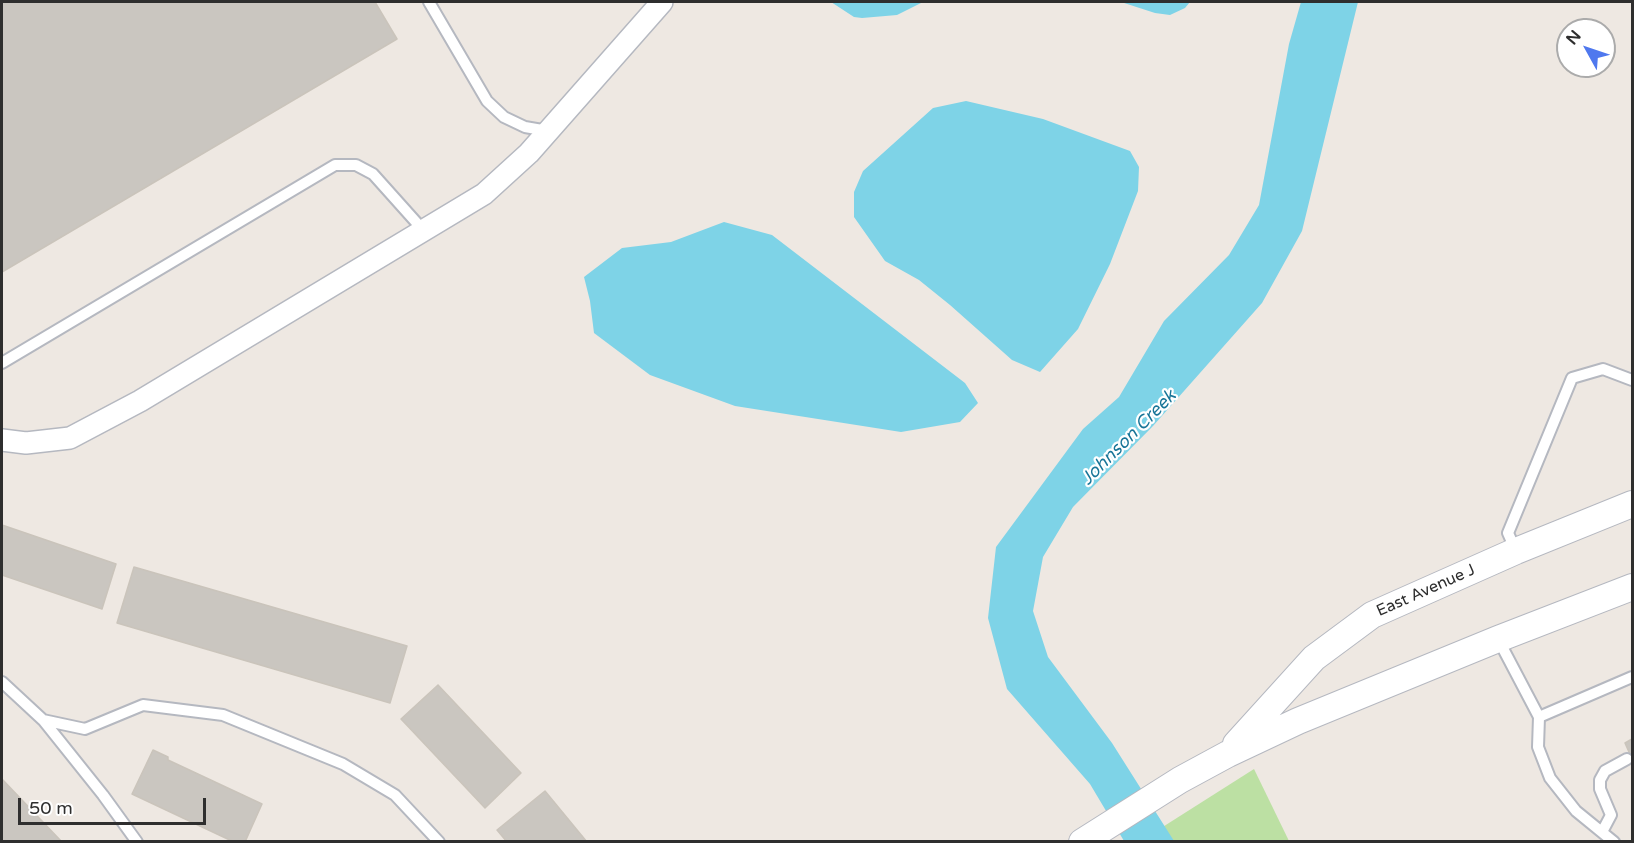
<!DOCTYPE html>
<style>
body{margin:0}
#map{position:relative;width:1634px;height:843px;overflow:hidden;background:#eee8e2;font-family:"Varela Round",sans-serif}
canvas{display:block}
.frame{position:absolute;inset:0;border:3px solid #2e2e2e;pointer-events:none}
.north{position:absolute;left:1556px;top:18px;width:60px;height:60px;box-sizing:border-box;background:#fff;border:2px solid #ababab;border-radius:50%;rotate:310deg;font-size:16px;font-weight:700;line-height:24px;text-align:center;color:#2e2e2e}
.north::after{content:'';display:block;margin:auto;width:21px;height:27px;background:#4f78ee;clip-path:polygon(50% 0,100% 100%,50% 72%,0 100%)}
.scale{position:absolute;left:18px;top:798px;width:188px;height:27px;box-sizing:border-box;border:3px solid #2e2e2e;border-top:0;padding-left:8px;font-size:18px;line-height:21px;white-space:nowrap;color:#2e2e2e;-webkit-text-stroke:4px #fff;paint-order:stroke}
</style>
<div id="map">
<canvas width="1634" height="843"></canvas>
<div class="frame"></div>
<div class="north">N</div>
<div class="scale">50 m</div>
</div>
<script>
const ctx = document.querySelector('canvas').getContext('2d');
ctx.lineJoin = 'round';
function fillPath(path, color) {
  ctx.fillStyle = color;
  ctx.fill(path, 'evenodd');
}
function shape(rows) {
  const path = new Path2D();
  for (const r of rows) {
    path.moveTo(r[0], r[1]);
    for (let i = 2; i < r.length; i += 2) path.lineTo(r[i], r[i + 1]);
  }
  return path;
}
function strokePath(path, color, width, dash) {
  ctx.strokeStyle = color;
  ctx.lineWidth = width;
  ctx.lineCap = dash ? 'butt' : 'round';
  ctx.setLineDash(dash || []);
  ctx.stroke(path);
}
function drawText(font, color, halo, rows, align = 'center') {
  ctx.font = font + ' "Varela Round",sans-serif';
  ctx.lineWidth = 4.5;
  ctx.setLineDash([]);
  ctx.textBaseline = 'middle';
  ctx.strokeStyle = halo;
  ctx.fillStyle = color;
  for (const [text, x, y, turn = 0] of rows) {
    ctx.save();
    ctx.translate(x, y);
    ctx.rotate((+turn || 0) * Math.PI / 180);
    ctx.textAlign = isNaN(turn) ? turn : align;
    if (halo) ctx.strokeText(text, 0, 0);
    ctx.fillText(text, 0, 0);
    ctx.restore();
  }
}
fillPath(shape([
 [1254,769,1289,841,1139,842]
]), '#bce0a3');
fillPath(shape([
 [831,2,923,2,897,15,862,18,854,17],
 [1121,2,1190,2,1185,8,1170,15,1155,13],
 [1301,2,1358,2,1302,231,1262,303,1153,426,1073,507,1043,557,1033,611,1048,657,1112,743,1174,841,1124,841,1090,784,1007,689,988,618,996,547,1083,429,1119,397,1164,321,1229,255,1259,205,1289,44],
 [966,101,1043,119,1130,151,1139,167,1138,191,1110,264,1078,329,1040,372,1012,360,950,305,919,280,885,261,854,217,854,192,863,171,933,108],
 [724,222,772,235,965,383,978,403,960,422,901,432,735,406,650,375,594,333,590,301,584,277,622,248,671,242]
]), '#7ed3e7');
const building = shape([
 [2,2,375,2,397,39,2,272,2,2],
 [2,525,116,564,102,609,2,575,2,525],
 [134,567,407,646,390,703,117,623,134,567],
 [438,685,521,773,485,808,401,719,438,685],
 [1632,739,1632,759,1625,743,1632,739],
 [153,750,168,757,168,760,262,804,245,842,234,842,132,794,153,750],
 [2,779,62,842,2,842,2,779],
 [545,791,587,842,507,842,497,830,545,791]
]);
fillPath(building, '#cac6c0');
strokePath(building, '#cac4bb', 1.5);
const service = shape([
 [429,2,487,101,504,117,525,127,548,131],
 [2,363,335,165,356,165,373,174,424,231],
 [1516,551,1508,533,1572,378,1603,369,1632,380],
 [1498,639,1539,717,1538,747,1550,778,1576,811,1614,842],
 [2,682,43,720,103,795,137,842],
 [1539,717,1632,677],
 [43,720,85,729,143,705,223,715,343,764,395,795,439,842],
 [1602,832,1611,815,1600,789,1600,780,1605,771,1627,759]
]);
const minor = shape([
 [2,440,26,443,70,438,140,401,484,194,529,153,662,2]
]);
const tertiary = shape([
 [1236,744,1314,658,1372,615,1516,551,1632,504],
 [1082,842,1180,780,1228,754,1298,721,1498,639,1632,587]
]);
strokePath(service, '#b5b8c0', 14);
strokePath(minor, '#b5b8c0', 24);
strokePath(tertiary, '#b5b8c0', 28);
strokePath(service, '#fff', 10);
strokePath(minor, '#fff', 21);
strokePath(tertiary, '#fff', 26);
drawText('16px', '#2e2e2e', '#fff', [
 ["East Avenue J",1426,591,-24]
]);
drawText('italic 18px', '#187598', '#fff', [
 ["Johnson Creek",1129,438,-45]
]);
</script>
